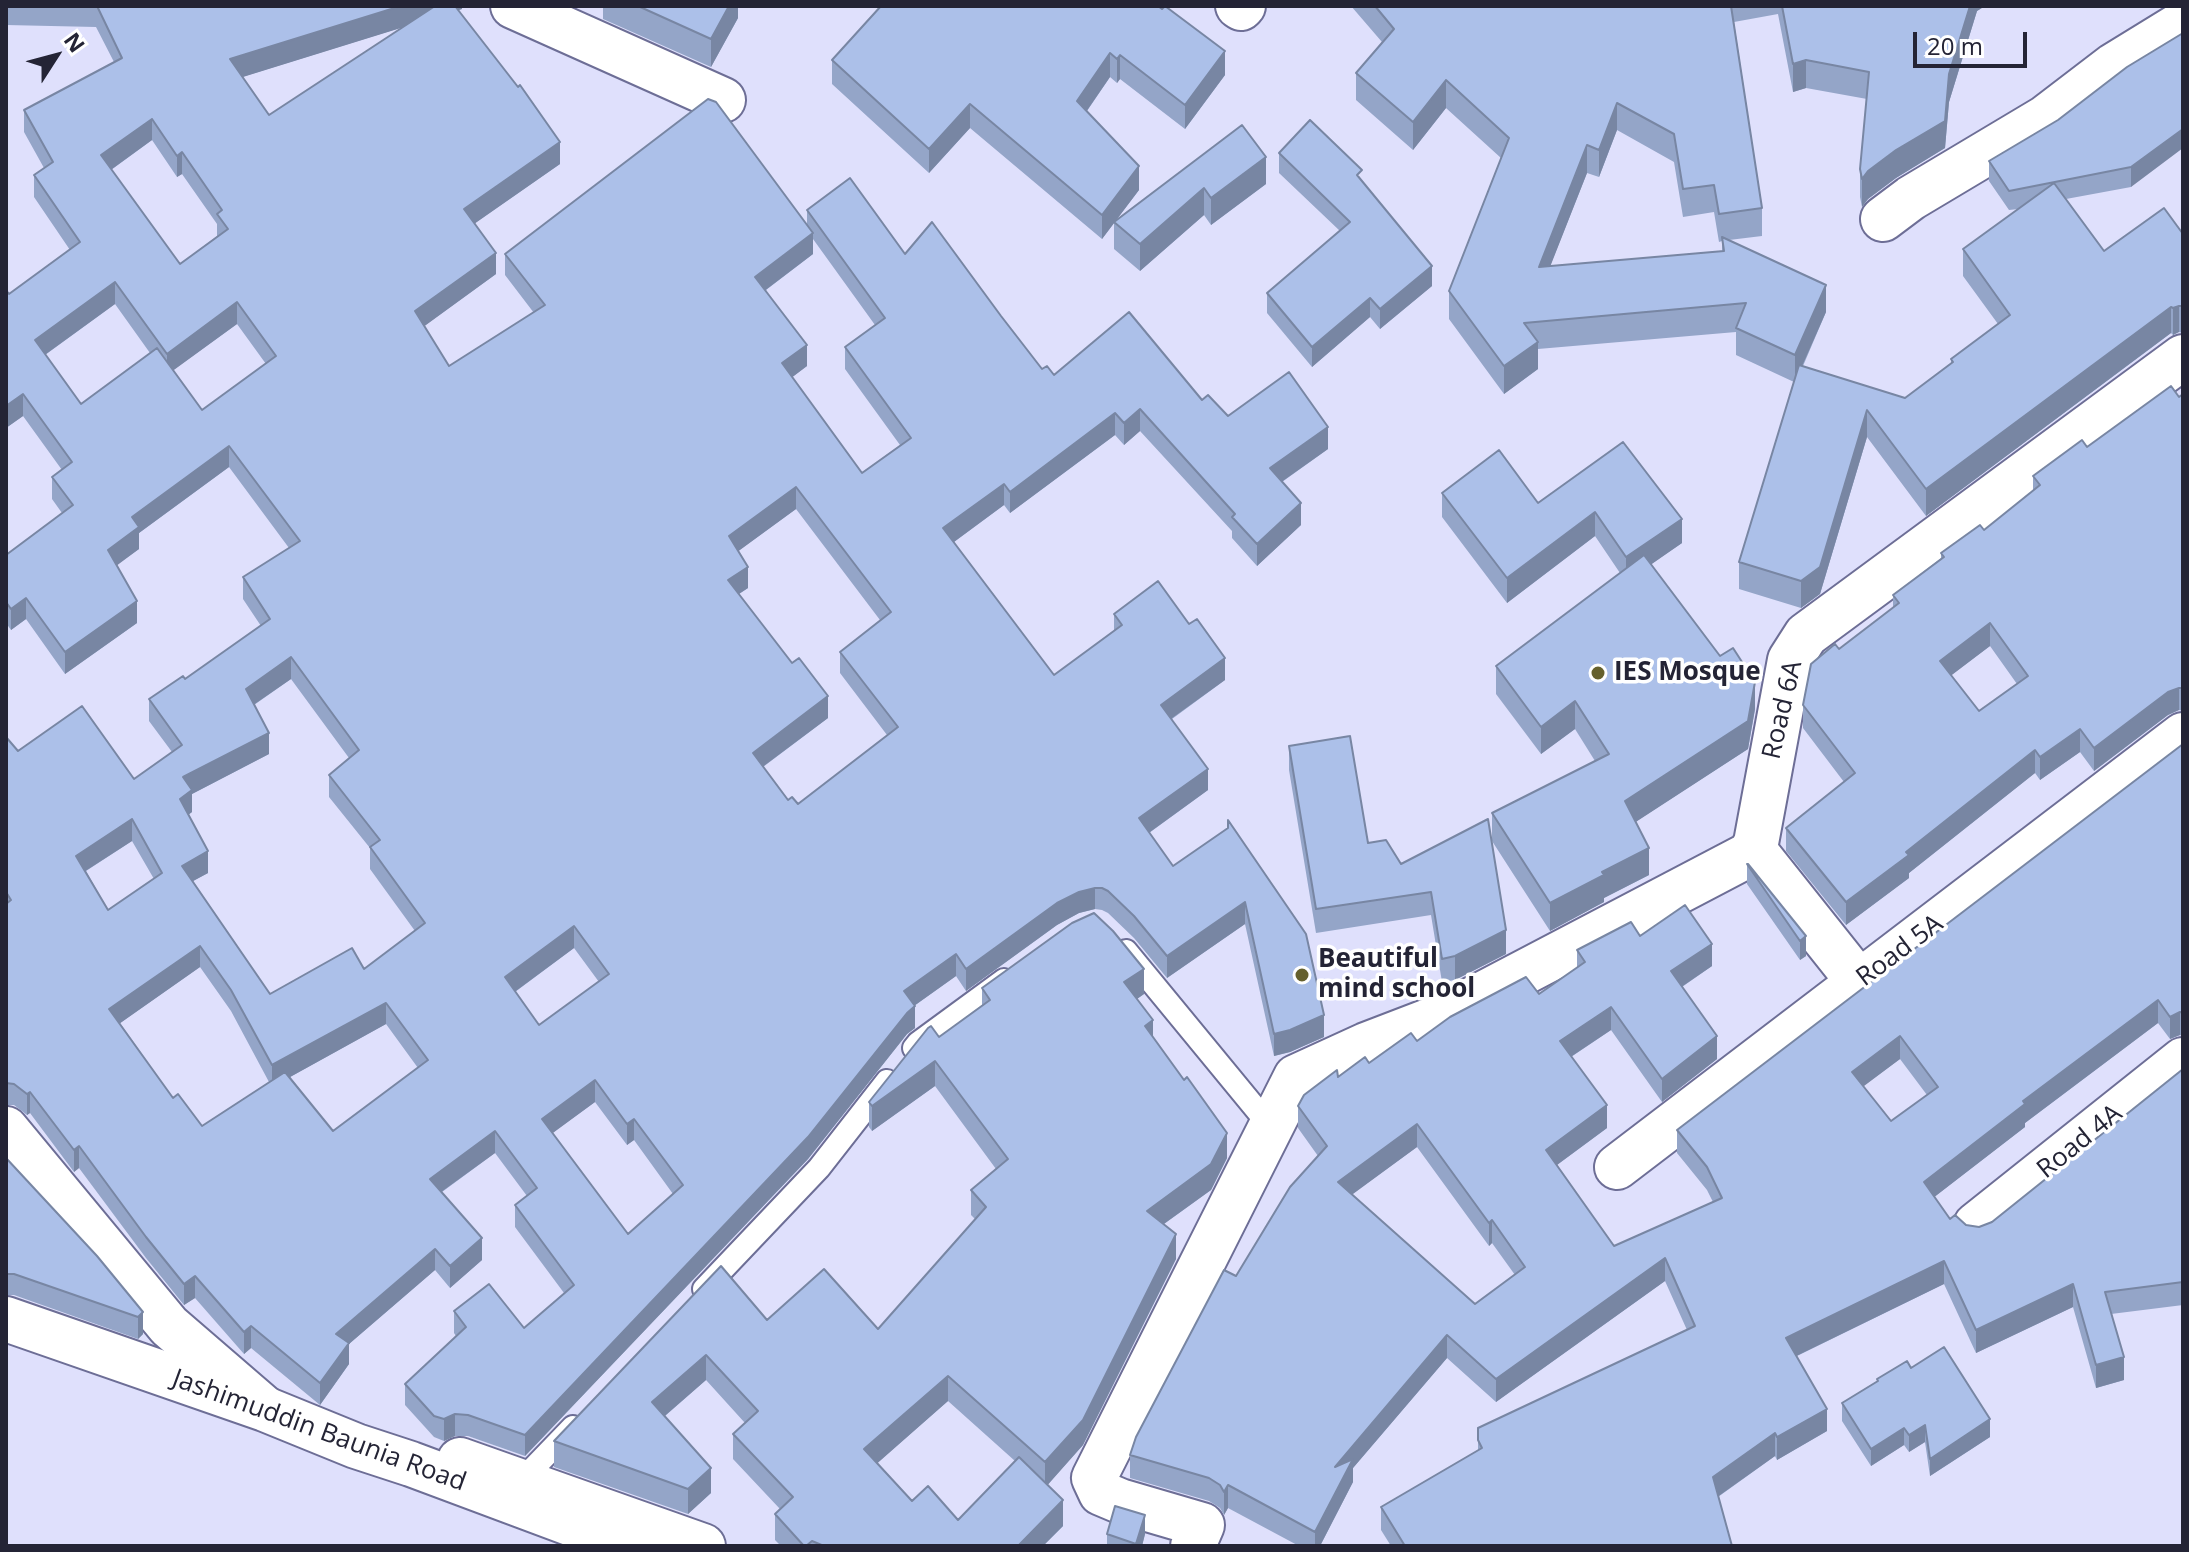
<!DOCTYPE html>
<style>
body{margin:0}
#map{position:relative;width:2189px;height:1552px;overflow:hidden;background:#dfe0fc;font-family:"Open Sans",sans-serif}
canvas{display:block}
.frame{position:absolute;inset:0;border:8px solid #242435;pointer-events:none}
.north{position:absolute;left:16px;top:16px;width:80px;height:80px;-webkit-text-stroke:6px #fff;paint-order:stroke;rotate:54deg;font-size:22px;font-weight:700;line-height:32px;text-align:center;color:#242435}
.north::after{content:'';display:block;margin:auto;width:28px;height:36px;background:#242435;clip-path:polygon(50% 0,100% 100%,50% 72%,0 100%)}
.scale{position:absolute;left:1913px;top:32px;width:114px;height:36px;box-sizing:border-box;border:4px solid #242435;border-top:0;padding-left:10px;font-size:24px;line-height:28px;white-space:nowrap;color:#242435;-webkit-text-stroke:6px #fff;paint-order:stroke}
</style>
<div id="map">
<canvas width="2189" height="1552"></canvas>
<div class="frame"></div>
<div class="north">N</div>
<div class="scale">20 m</div>
</div>
<script>
const ctx = document.querySelector('canvas').getContext('2d');
ctx.lineJoin = 'round';
function shape(rows) {
  const path = new Path2D();
  for (const r of rows) {
    path.moveTo(r[0], r[1]);
    for (let i = 2; i < r.length; i += 2) path.lineTo(r[i], r[i + 1]);
  }
  return path;
}
function strokePath(path, color, width, dash) {
  ctx.strokeStyle = color;
  ctx.lineWidth = width;
  ctx.lineCap = dash ? 'butt' : 'round';
  ctx.setLineDash(dash || []);
  ctx.stroke(path);
}
function fillPath(path, color) {
  ctx.fillStyle = color;
  ctx.fill(path, 'evenodd');
}
function drawText(font, color, halo, rows, align = 'center') {
  ctx.font = font + ' "Open Sans",sans-serif';
  ctx.lineWidth = 7;
  ctx.setLineDash([]);
  ctx.textBaseline = 'middle';
  ctx.strokeStyle = halo;
  ctx.fillStyle = color;
  for (const [text, x, y, turn = 0] of rows) {
    ctx.save();
    ctx.translate(x, y);
    ctx.rotate((+turn || 0) * Math.PI / 180);
    ctx.textAlign = isNaN(turn) ? turn : align;
    if (halo) ctx.strokeText(text, 0, 0);
    ctx.fillText(text, 0, 0);
    ctx.restore();
  }
}
const lane = shape([
 [1126,951,1270,1126],
 [914,1048,918,1043,1004,980],
 [704,1289,819,1168,887,1081],
 [521,1481,573,1427]
]);
const street = shape([
 [513,6,723,100],
 [1238,6,1241,8,1243,6],
 [1883,219,1911,198,2045,118,2113,66,2183,23],
 [1754,850,1859,982],
 [6,1129,169,1326,264,1408],
 [1617,1167,2183,735],
 [1976,1225,2183,1060],
 [460,1460,703,1546],
 [1193,1546,1202,1525,1120,1501,1101,1493,1094,1478,1296,1077,1366,1045,1439,1017,1750,854,1756,843,1790,660,1806,635,2183,357]
]);
const secondary = shape([
 [6,1319,265,1409,356,1446,411,1464,631,1546]
]);
strokePath(lane, '#6d6e96', 26);
strokePath(street, '#6d6e96', 48);
strokePath(secondary, '#6d6e96', 48);
strokePath(lane, '#fff', 22);
strokePath(street, '#fff', 44);
strokePath(secondary, '#fff', 44);
fillPath(shape([
 [6,6,462,6,462,9,458,10,560,164,475,223,496,274,424,326,449,366,534,313,505,275,505,254,807,225,807,210,905,254,1001,316,1042,369,1054,375,1202,400,1228,416,1328,449,1282,482,1301,525,1257,566,1232,538,1232,531,1140,431,1124,445,1115,435,1010,513,1004,505,954,542,1054,675,1114,632,1114,614,1225,680,1172,719,1208,790,1149,833,1173,866,1228,828,1324,1037,1290,1052,1274,1056,1245,924,1167,978,1134,938,1108,913,1102,910,1095,909,1079,913,1057,925,966,991,956,976,914,1006,915,1028,907,1034,808,1159,525,1456,468,1436,455,1436,444,1441,434,1437,405,1405,405,1384,456,1336,454,1333,454,1311,524,1328,564,1293,515,1227,515,1205,527,1196,495,1153,442,1192,482,1260,450,1288,435,1270,349,1344,349,1364,320,1405,251,1348,244,1354,195,1298,184,1305,146,1258,79,1168,74,1172,30,1113,27,1115,14,1105,6,1105,6,737,18,751,134,779,172,752,149,721,149,699,185,679,261,626,243,599,243,577,289,548,229,467,139,533,139,549,116,565,137,623,65,674,26,619,11,630,6,623,6,555,62,513,52,499,52,477,62,470,23,416,6,428,6,290,9,294,70,250,34,197,34,175,44,168,24,132,24,110,114,62,96,27,6,25],
 [403,27,269,115,242,77],
 [152,140,177,177,182,174,217,224,217,236,180,264,111,170],
 [813,239,875,325,845,347,845,369,900,445,862,473,792,377,807,366,766,290,813,254],
 [115,304,150,353,81,404,45,355],
 [237,324,266,364,202,410,173,370],
 [796,509,880,620,840,652,840,673,887,735,798,804,788,800,763,767,828,718,739,594,748,588,738,551],
 [291,679,349,758,329,775,329,797,370,848,370,869,415,931,364,969,270,994,193,881,208,873,188,815,192,812,192,794,269,754,254,705],
 [132,841,154,879,108,910,86,871],
 [574,948,599,982,539,1025,515,992],
 [200,967,231,1011,269,1082,202,1126,173,1098,120,1023],
 [386,1024,418,1068,333,1131,290,1077],
 [595,1102,627,1145,634,1140,673,1194,628,1234,552,1133],
 [603,6,738,6,738,18,711,67,603,19],
 [879,6,1158,6,1225,75,1185,129,1120,79,1117,83,1110,77,1087,111,1139,190,1117,219,1242,125,1266,184,1211,225,1204,215,1140,271,1114,249,1114,223,1102,239,970,128,929,173,832,84,832,60,879,8],
 [1351,6,1985,6,1977,11,1949,102,1945,148,1896,178,1868,199,1862,207,1860,197,1860,169,1867,99,1806,88,1793,92,1778,14,1734,22,1762,208,1762,236,1729,240,1826,312,1803,366,1905,398,1951,363,1951,359,1998,324,1963,276,1963,249,2018,209,2009,210,1989,181,1989,161,2058,120,2183,33,2131,187,2066,199,2104,251,2183,234,2183,333,2179,332,2173,335,2171,333,1926,516,1867,437,1820,594,1801,608,1739,589,1739,562,1794,382,1736,355,1736,332,1538,349,1538,369,1504,394,1449,319,1449,291,1501,158,1446,108,1413,150,1356,100,1356,73,1382,42],
 [1617,130,1674,162,1683,217,1714,212,1719,242,1722,241,1722,251,1550,266,1587,173,1599,177],
 [1279,153,1362,181,1432,286,1380,329,1370,317,1312,367,1267,313,1267,293,1340,231,1279,173],
 [2183,394,2183,711,2179,710,2168,715,2094,771,2080,752,2040,780,2035,773,1909,873,1909,878,1846,925,1786,851,1786,828,1844,782,1803,728,1803,705,1839,649,1893,608,1893,595,1941,558,1941,553,1984,530,2033,491,2033,476],
 [1990,646,2017,684,1979,711,1951,675],
 [1623,442,1682,543,1651,564,1755,709,1748,749,1635,822,1649,875,1604,898,1604,902,1550,931,1492,841,1492,813,1595,761,1575,729,1541,754,1496,694,1496,666,1620,573,1595,536,1507,603,1442,517,1442,493,1538,503],
 [2183,744,2183,1036,2180,1035,2170,1039,2158,1023,2025,1123,2025,1127,1934,1197,1950,1219,1966,1225,1979,1227,1992,1222,2183,1069,2183,1305,2111,1314,2124,1380,2096,1388,2073,1307,1976,1353,1944,1284,1797,1356,1827,1431,1777,1460,1775,1456,1718,1497,1732,1546,1391,1546,1381,1530,1381,1507,1478,1450,1478,1428,1687,1330,1665,1281,1496,1402,1447,1358,1353,1468,1353,1482,1320,1546,1299,1546,1228,1508,1224,1515,1220,1508,1209,1501,1130,1478,1130,1455,1236,1276,1318,1156,1298,1128,1298,1106,1338,1077,1417,1041,1539,994,1577,968,1577,950,1640,936,1712,966,1682,987,1717,1059,1662,1102,1611,1030,1571,1057,1607,1128,1557,1165,1614,1246,1713,1202,1707,1190,1677,1153,1677,1130],
 [1900,1059,1927,1095,1891,1121,1863,1086],
 [1417,1147,1489,1246,1492,1243,1515,1275,1475,1304,1352,1194],
 [1289,746,1368,843,1401,864,1506,954,1455,980,1442,982,1431,915,1316,933,1289,770],
 [1747,864,1806,936,1806,956,1800,960,1747,884],
 [982,988,1144,994,1137,999,1153,1038,1227,1158,1211,1190,1164,1224,1176,1259,1083,1445,1047,1485,1063,1526,1043,1546,781,1546,775,1540,775,1514,780,1509,733,1459,733,1434,745,1423,706,1380,665,1416,711,1493,688,1514,554,1467,554,1441,767,1320,878,1329,975,1219,971,1215,971,1190,996,1169,935,1086,872,1131,869,1127,869,1102,939,1037,982,1005],
 [948,1401,1015,1461,958,1520,912,1501,877,1463],
 [6,1158,143,1312,143,1334,138,1339,14,1295,6,1295],
 [1911,1368,1990,1437,1930,1476,1925,1442,1909,1452,1904,1445,1871,1466,1842,1421,1842,1403,1877,1381,1877,1379],
 [1107,1534,1145,1534,1142,1546,1107,1546]
]), '#94a5c8');
fillPath(shape([
 [401,6,462,6,462,9,230,81,230,59],
 [729,6,738,6,738,18,711,67,711,39],
 [1970,6,1985,6,1977,11,1949,102,1945,148,1896,178,1868,199,1862,207,1862,179,1949,74],
 [1225,51,1225,75,1185,129,1185,105],
 [1110,53,1110,77,1077,125,1077,101],
 [1120,55,1120,79,1117,83,1117,59],
 [1806,60,1806,88,1793,92,1793,64],
 [1446,80,1446,108,1413,150,1413,122],
 [1617,103,1617,130,1599,177,1599,150],
 [970,104,970,128,929,173,929,149],
 [152,119,152,140,101,177,101,155],
 [2183,129,2183,148,2131,187,2131,167],
 [560,142,560,164,464,231,464,209],
 [1587,145,1587,173,1539,295,1539,267],
 [182,152,182,174,177,177,177,156],
 [1266,157,1266,184,1211,225,1211,198],
 [1139,166,1139,190,1102,239,1102,215],
 [1204,188,1204,215,1140,271,1140,244],
 [813,233,813,254,755,298,755,277],
 [496,253,496,274,415,333,415,311],
 [1432,266,1432,286,1380,329,1380,309],
 [115,282,115,304,35,362,35,340],
 [1826,285,1826,312,1795,382,1795,355],
 [1370,298,1370,317,1312,367,1312,347],
 [237,302,237,324,167,375,167,354],
 [2179,306,2179,332,2173,335,2173,308],
 [2171,307,2171,333,1926,516,1926,489],
 [1538,342,1538,369,1504,394,1504,366],
 [807,345,807,366,782,385,782,363],
 [23,394,23,416,6,428,6,406],
 [1140,409,1140,431,1124,445,1124,423],
 [1867,410,1867,437,1820,594,1801,608,1801,581],
 [1115,413,1115,435,1010,513,1010,492],
 [1328,427,1328,449,1270,490,1270,468],
 [229,446,229,467,139,533,139,549,108,572,108,550,132,517],
 [1004,484,1004,505,943,550,943,528],
 [796,487,796,509,729,558,729,536],
 [1301,503,1301,525,1257,566,1257,544],
 [1595,512,1595,536,1507,603,1507,578],
 [1682,519,1682,543,1626,582,1626,557],
 [748,567,748,588,728,601,728,580],
 [26,598,26,619,11,630,11,609],
 [137,601,137,623,65,674,65,652],
 [1990,623,1990,646,1940,684,1940,661],
 [291,657,291,679,246,710,246,689],
 [1225,658,1225,680,1161,726,1161,705],
 [1755,682,1755,709,1748,749,1625,829,1625,801],
 [2179,688,2179,710,2168,715,2094,771,2094,748,2168,692],
 [828,696,828,718,753,774,753,753],
 [1575,701,1575,729,1541,754,1541,727],
 [2080,729,2080,752,2040,780,2040,757],
 [269,733,269,754,192,794,192,812,180,821,180,799,183,777],
 [2035,750,2035,773,1909,873,1909,878,1846,925,1846,902,1906,852],
 [1208,769,1208,790,1139,840,1139,818],
 [132,819,132,841,76,877,76,856],
 [1649,848,1649,875,1604,898,1604,902,1550,931,1550,903,1602,872],
 [208,851,208,873,182,887,182,866],
 [1095,888,1095,909,1079,913,1057,925,966,991,966,969,1057,903,1079,892],
 [1245,902,1245,924,1167,978,1167,956],
 [574,926,574,948,505,999,505,977],
 [1506,930,1506,954,1455,980,1455,956],
 [1806,936,1806,956,1800,960,1800,941],
 [1712,944,1712,966,1671,994,1671,971],
 [200,946,200,967,109,1031,109,1009],
 [956,954,956,976,904,1013,904,991],
 [1144,969,1144,994,1124,1008,1124,982],
 [2158,1000,2158,1023,2025,1123,2025,1127,1924,1205,1924,1182,2023,1101],
 [386,1003,386,1024,272,1087,272,1065],
 [915,1006,915,1028,907,1034,808,1159,525,1456,525,1435,907,1013],
 [1611,1007,1611,1030,1560,1064,1560,1041],
 [2180,1012,2180,1035,2170,1039,2170,1017],
 [1324,1015,1324,1037,1290,1052,1274,1056,1274,1034],
 [1153,1020,1153,1045,1145,1026],
 [1717,1036,1717,1059,1662,1102,1662,1079],
 [1900,1036,1900,1059,1852,1095,1852,1072],
 [935,1061,935,1086,872,1131,872,1106],
 [595,1080,595,1102,542,1141,542,1119],
 [30,1092,30,1113,27,1115,27,1094],
 [1607,1105,1607,1128,1546,1173,1546,1150],
 [634,1119,634,1140,627,1145,627,1124],
 [1417,1124,1417,1147,1338,1205,1338,1182],
 [495,1131,495,1153,430,1200,430,1179],
 [1227,1133,1227,1158,1211,1190,1147,1236,1147,1211],
 [79,1146,79,1168,74,1172,74,1150],
 [1492,1220,1492,1243,1489,1246,1489,1223],
 [1176,1234,1176,1259,1083,1445,1045,1488,1045,1462],
 [482,1238,482,1260,450,1288,450,1266],
 [435,1249,435,1270,349,1344,349,1364,320,1405,320,1383,336,1334],
 [1665,1258,1665,1281,1496,1402,1496,1379],
 [1944,1261,1944,1284,1786,1361,1786,1338],
 [195,1276,195,1298,184,1305,184,1284],
 [2073,1284,2073,1307,1976,1353,1976,1330],
 [143,1312,143,1334,138,1339,138,1317],
 [251,1326,251,1348,244,1354,244,1332],
 [1447,1335,1447,1358,1353,1468,1353,1482,1320,1546,1315,1546,1315,1532,1335,1467],
 [706,1355,706,1380,652,1427,652,1402],
 [2124,1357,2124,1380,2096,1388,2096,1365],
 [948,1376,948,1401,864,1475,864,1449],
 [1827,1409,1827,1431,1777,1460,1777,1437],
 [455,1414,455,1436,444,1441,444,1419],
 [1990,1419,1990,1437,1930,1476,1930,1459],
 [1925,1425,1925,1442,1909,1452,1909,1435],
 [1904,1428,1904,1445,1871,1466,1871,1449],
 [1775,1433,1775,1456,1713,1500,1713,1477],
 [711,1468,711,1493,688,1514,688,1489],
 [1228,1485,1228,1508,1224,1515,1224,1492],
 [1063,1500,1063,1526,1043,1546,1018,1546],
 [1145,1515,1145,1534,1142,1546,1136,1546]
]), '#7886a3');
const building = shape([
 [97,6,401,6,230,59,269,115,435,6,455,6,518,87,520,85,560,142,464,209,496,253,415,311,449,366,545,305,505,254,708,99,716,102,813,233,755,277,807,345,782,363,862,473,911,438,845,347,885,318,807,210,850,178,905,254,932,222,1001,316,1042,369,1047,366,1054,375,1129,312,1202,400,1208,395,1228,416,1289,372,1328,427,1270,468,1301,503,1257,544,1232,517,1235,514,1140,409,1124,423,1115,413,1010,492,1004,484,943,528,1054,675,1122,625,1114,614,1158,581,1189,624,1197,619,1225,658,1161,705,1208,769,1139,818,1173,866,1228,828,1228,820,1306,934,1324,1015,1290,1030,1274,1034,1245,902,1167,956,1134,916,1108,891,1102,888,1095,888,1079,892,1057,903,966,969,956,954,904,991,915,1006,907,1013,808,1137,525,1435,468,1415,455,1414,444,1419,434,1416,405,1384,466,1327,454,1311,489,1284,524,1328,574,1285,515,1205,537,1188,495,1131,430,1179,482,1238,450,1266,435,1249,336,1334,349,1343,320,1383,251,1326,244,1332,195,1276,184,1284,146,1237,79,1146,74,1150,30,1092,27,1094,14,1084,6,1083,6,904,11,900,6,892,6,737,18,751,82,706,134,779,182,745,149,699,183,676,185,679,270,619,243,577,300,541,229,446,132,517,139,527,108,550,137,601,65,652,26,598,11,609,6,602,6,555,73,505,52,477,72,462,23,394,6,406,6,290,9,294,80,242,34,175,53,162,24,110,122,58,97,6],
 [152,119,177,156,182,152,222,210,217,214,228,229,180,264,101,155,152,119],
 [115,282,167,354,237,302,276,356,202,410,157,348,81,404,35,340,115,282],
 [796,487,891,612,840,652,898,727,798,804,792,797,788,800,753,753,828,696,799,658,792,663,728,580,748,567,729,536,796,487],
 [291,657,359,750,329,775,380,840,370,847,425,923,364,969,352,948,270,994,182,866,208,851,180,799,192,790,183,777,269,733,246,689,291,657],
 [132,819,162,873,108,910,76,856,132,819],
 [574,926,609,974,539,1025,505,977,574,926],
 [200,946,231,990,272,1065,386,1003,428,1060,333,1131,285,1072,202,1126,178,1094,173,1098,109,1009,200,946],
 [595,1080,627,1124,634,1119,683,1185,628,1234,542,1119,595,1080],
 [638,6,729,6,711,39,638,6],
 [881,6,1158,6,1162,9,1165,6,1225,51,1185,105,1120,55,1117,59,1110,53,1077,101,1139,166,1102,215,970,104,929,149,832,60,881,6],
 [1375,6,1731,6,1762,208,1719,214,1714,185,1683,189,1674,134,1617,103,1599,150,1587,145,1539,267,1724,251,1722,237,1826,285,1795,355,1736,328,1746,303,1524,323,1538,342,1504,366,1449,291,1509,138,1446,80,1413,122,1356,73,1394,29,1375,6],
 [1782,6,1970,6,1949,74,1945,121,1896,150,1868,171,1862,179,1860,169,1869,72,1806,60,1793,64,1782,6],
 [2183,33,2183,129,2131,167,2009,191,1989,161,2058,120,2127,67,2183,33],
 [1310,120,1362,170,1357,175,1432,266,1380,309,1370,298,1312,347,1267,293,1350,222,1279,153,1310,120],
 [1242,125,1266,157,1211,198,1204,188,1140,244,1114,222,1242,125],
 [2054,183,2104,251,2164,208,2183,234,2183,306,2179,306,2173,308,2171,307,1926,489,1867,410,1820,567,1801,581,1739,562,1799,365,1905,398,1953,362,1951,359,2010,315,1963,249,2054,183],
 [2171,386,2179,397,2183,394,2183,688,2179,688,2168,692,2094,748,2080,729,2040,757,2035,750,1906,852,1909,855,1846,902,1786,828,1855,773,1803,705,1811,664,1835,644,1839,649,1899,603,1893,595,1944,557,1941,553,1980,525,1984,530,2040,485,2033,476,2082,440,2087,447,2171,386],
 [1990,623,2028,676,1979,711,1940,661,1990,623],
 [1623,442,1682,519,1626,557,1595,512,1507,578,1442,493,1499,450,1538,503,1623,442],
 [1644,555,1720,656,1733,648,1755,682,1748,721,1625,801,1649,848,1602,872,1604,875,1550,903,1492,813,1609,754,1575,701,1541,727,1496,666,1644,555],
 [1350,736,1368,843,1386,840,1401,864,1488,819,1506,930,1455,956,1442,959,1431,892,1316,909,1289,746,1350,736],
 [2183,744,2183,1013,2180,1012,2170,1017,2158,1000,2023,1101,2025,1104,1924,1182,1950,1219,1955,1215,1966,1225,1979,1227,1992,1222,2183,1069,2183,1282,2105,1292,2124,1357,2096,1365,2073,1284,1976,1330,1944,1261,1786,1338,1827,1409,1777,1437,1775,1433,1713,1477,1732,1546,1405,1546,1381,1507,1482,1448,1478,1440,1478,1428,1695,1326,1665,1258,1496,1379,1447,1335,1335,1467,1353,1459,1315,1532,1228,1485,1224,1492,1220,1485,1209,1478,1130,1455,1136,1437,1224,1270,1236,1276,1290,1187,1327,1146,1298,1106,1304,1095,1337,1070,1338,1077,1365,1057,1369,1063,1411,1033,1417,1041,1450,1017,1526,977,1539,994,1585,962,1577,950,1631,922,1640,936,1685,905,1712,944,1671,971,1717,1036,1662,1079,1611,1007,1560,1041,1607,1105,1546,1150,1614,1246,1722,1198,1707,1167,1677,1130,2183,744],
 [1900,1036,1938,1087,1891,1121,1852,1072,1900,1036],
 [1417,1124,1489,1223,1492,1220,1525,1267,1475,1304,1338,1182,1417,1124],
 [1747,864,1748,864,1806,936,1800,941,1747,864],
 [1094,913,1113,931,1144,969,1124,982,1153,1020,1145,1026,1184,1080,1187,1077,1227,1133,1211,1164,1147,1211,1176,1234,1083,1420,1045,1462,948,1376,864,1449,912,1501,928,1486,958,1520,1019,1457,1063,1500,1018,1546,824,1546,812,1541,806,1546,804,1546,775,1514,793,1497,733,1434,758,1411,706,1355,652,1402,711,1468,688,1489,554,1441,721,1266,767,1320,824,1269,878,1329,986,1207,971,1190,1008,1159,935,1061,872,1106,869,1102,928,1028,931,1026,939,1037,990,1000,982,988,1072,923,1094,913],
 [6,1158,97,1256,143,1312,138,1317,14,1274,6,1274,6,1158],
 [1944,1347,1990,1419,1930,1459,1925,1425,1909,1435,1904,1428,1871,1449,1842,1403,1878,1381,1877,1379,1907,1361,1911,1368,1944,1347],
 [1115,1506,1145,1515,1136,1544,1107,1534,1115,1506]
]);
fillPath(building, '#acc0e9');
strokePath(building, '#7886a3', 2);
for (const [x, y, r, color] of [
 [1598,673,8,"#65602d"],
 [1302,975,8,"#65602d"]
]) {
  const dot = new Path2D();
  dot.arc(x, y, r, 0, 2 * Math.PI);
  ctx.fillStyle = color;
  ctx.fill(dot);
  strokePath(dot, '#fff', 3);
}
drawText('bold 26px', '#242435', '#fff', [
 ["IES Mosque",1614,673],
 ["Beautiful",1318,960],
 ["mind school",1318,990]
], 'left');
drawText('26px', '#242435', '#fff', [
 ["Road 6A",1783,710,-77],
 ["Road 5A",1900,951,-37],
 ["Road 4A",2080,1142,-39],
 ["Jashimuddin Baunia Road",319,1431,20]
]);
</script>
